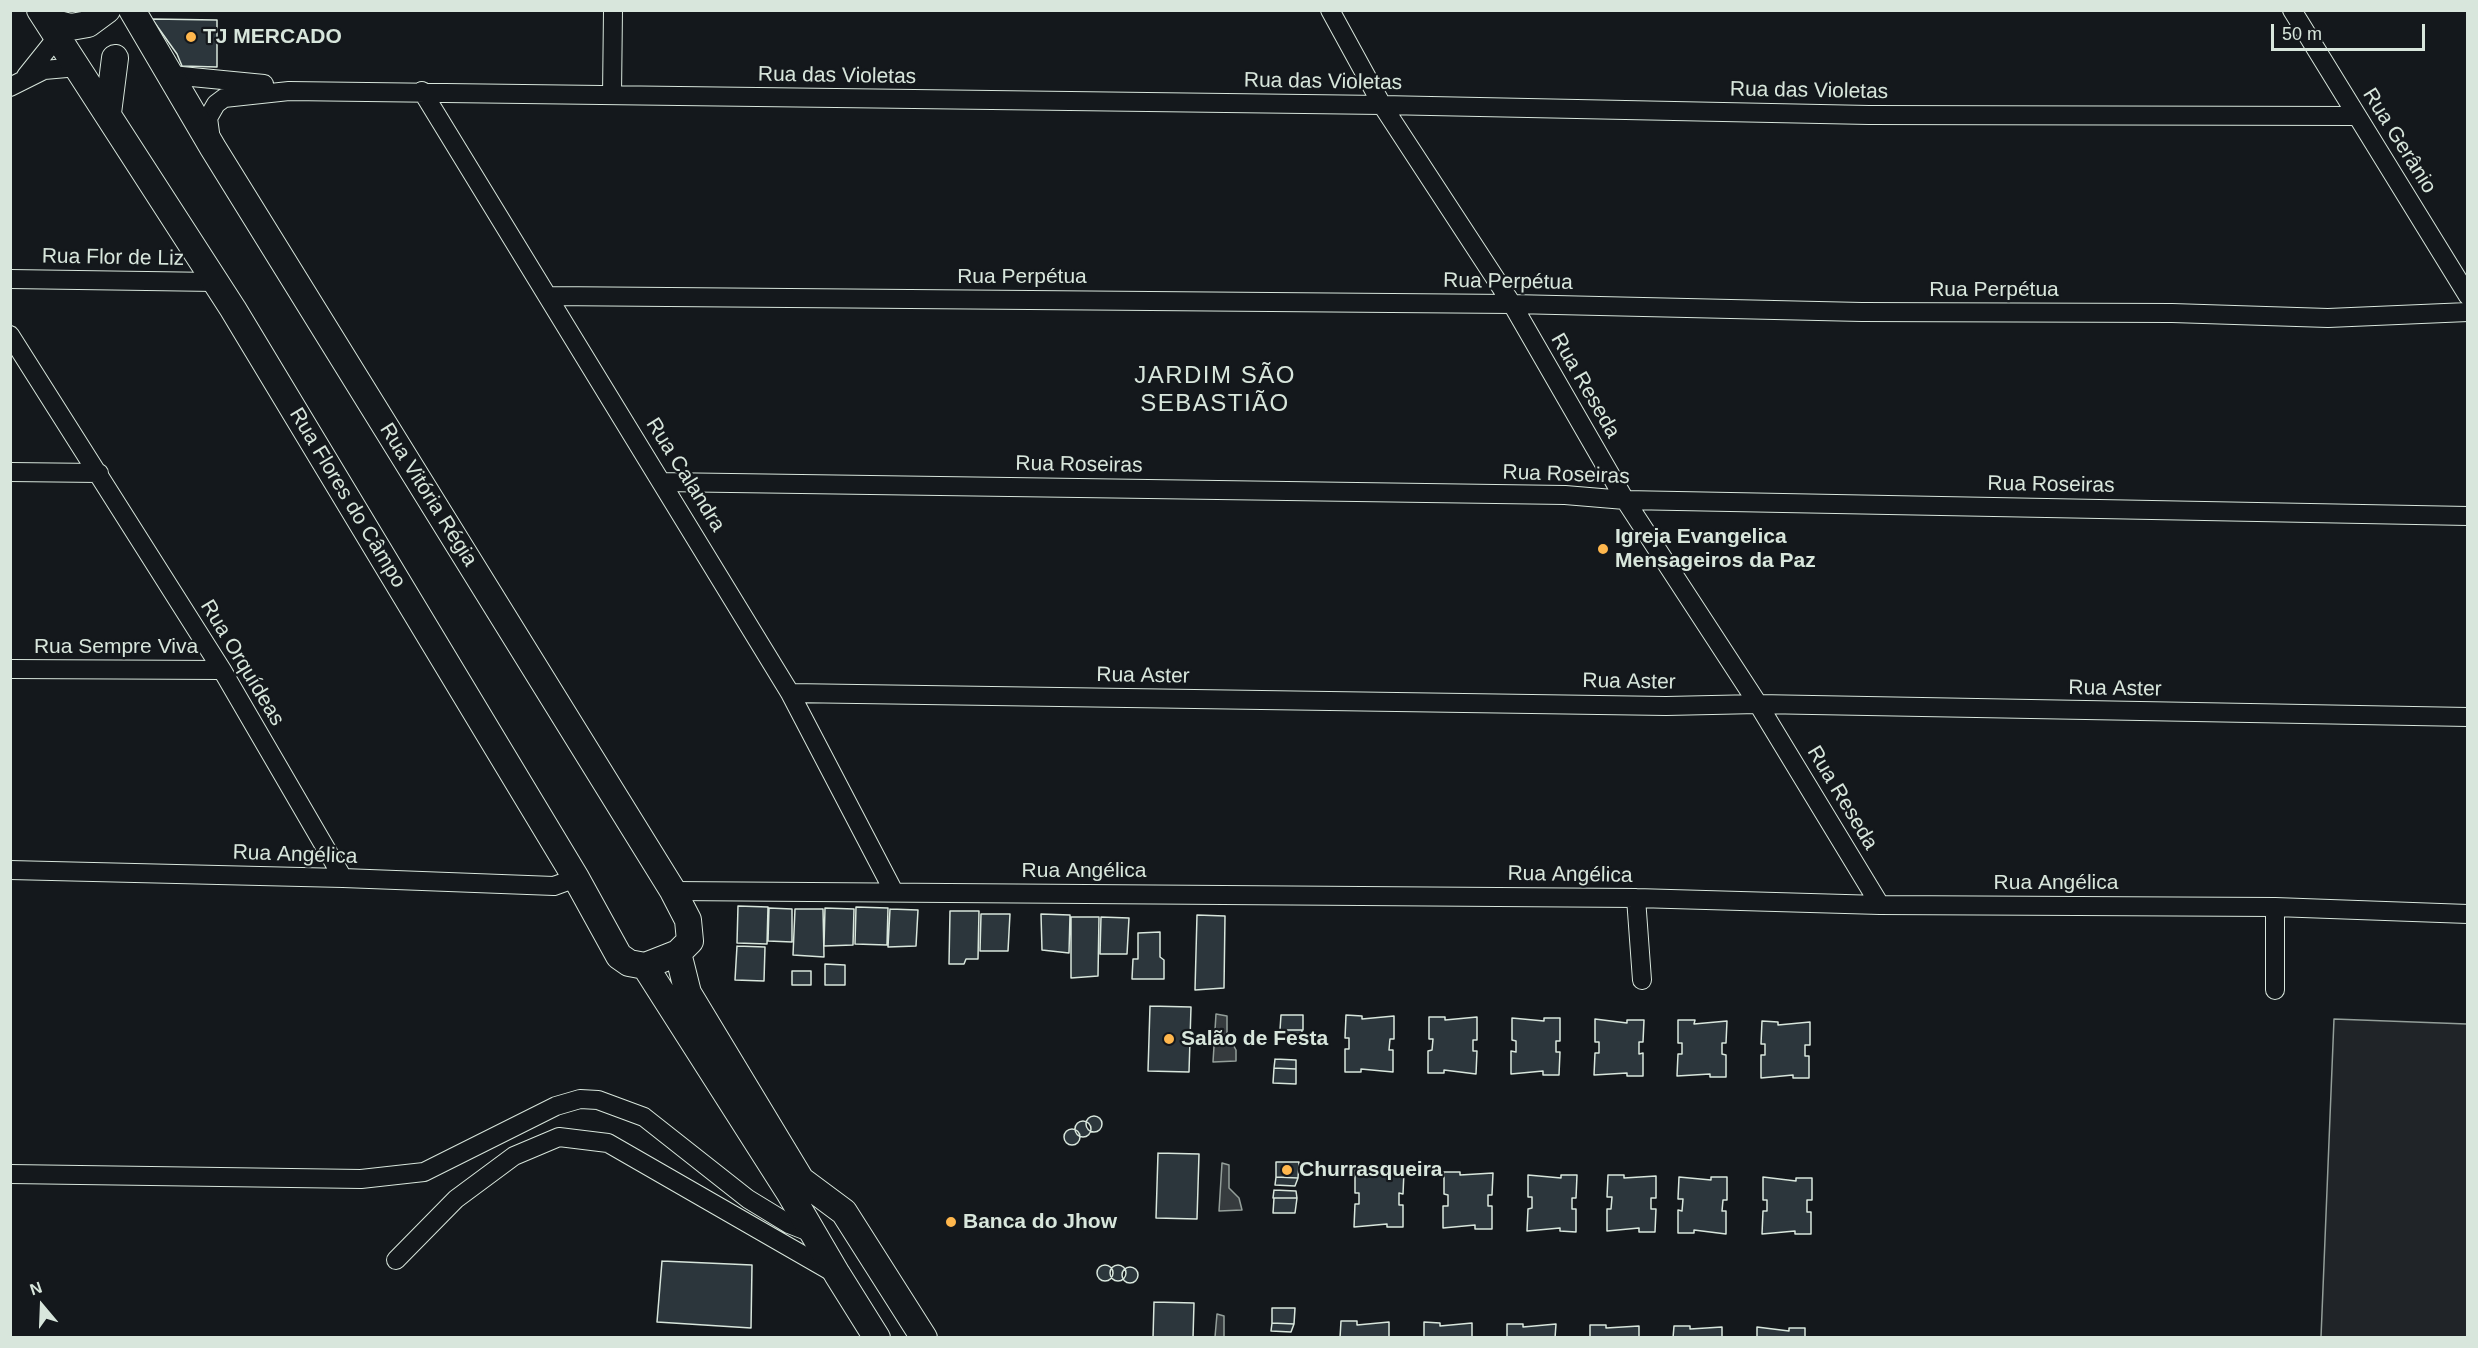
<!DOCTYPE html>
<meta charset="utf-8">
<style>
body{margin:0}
#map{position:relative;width:2478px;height:1348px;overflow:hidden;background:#14181c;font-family:Helvetica,sans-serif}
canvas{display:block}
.frame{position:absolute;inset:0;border:12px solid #d8e6dc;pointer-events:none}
.north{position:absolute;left:12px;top:1276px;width:60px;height:60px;-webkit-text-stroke:4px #14181c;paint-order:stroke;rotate:341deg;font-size:16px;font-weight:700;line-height:24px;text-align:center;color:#d8e6dc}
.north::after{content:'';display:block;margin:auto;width:21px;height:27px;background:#d8e6dc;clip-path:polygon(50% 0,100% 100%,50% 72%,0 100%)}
.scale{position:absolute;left:2271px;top:24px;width:154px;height:27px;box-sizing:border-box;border:3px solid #d8e6dc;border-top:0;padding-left:8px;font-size:18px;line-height:21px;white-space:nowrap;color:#d8e6dc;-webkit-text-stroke:4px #14181c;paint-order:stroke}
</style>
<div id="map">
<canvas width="2478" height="1348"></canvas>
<div class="frame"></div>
<div class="north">N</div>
<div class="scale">50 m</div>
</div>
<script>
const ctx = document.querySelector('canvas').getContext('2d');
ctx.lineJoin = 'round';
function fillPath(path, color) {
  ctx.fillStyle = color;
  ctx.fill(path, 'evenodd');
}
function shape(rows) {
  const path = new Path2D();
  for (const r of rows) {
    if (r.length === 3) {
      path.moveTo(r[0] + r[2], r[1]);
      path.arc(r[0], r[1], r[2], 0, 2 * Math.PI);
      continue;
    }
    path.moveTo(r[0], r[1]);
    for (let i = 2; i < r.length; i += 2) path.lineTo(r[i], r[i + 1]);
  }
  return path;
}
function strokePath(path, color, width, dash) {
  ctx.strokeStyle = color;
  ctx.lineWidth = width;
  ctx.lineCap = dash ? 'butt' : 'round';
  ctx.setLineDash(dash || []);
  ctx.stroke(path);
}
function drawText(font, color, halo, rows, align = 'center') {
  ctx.font = font + ' Helvetica,sans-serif';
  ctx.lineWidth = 4.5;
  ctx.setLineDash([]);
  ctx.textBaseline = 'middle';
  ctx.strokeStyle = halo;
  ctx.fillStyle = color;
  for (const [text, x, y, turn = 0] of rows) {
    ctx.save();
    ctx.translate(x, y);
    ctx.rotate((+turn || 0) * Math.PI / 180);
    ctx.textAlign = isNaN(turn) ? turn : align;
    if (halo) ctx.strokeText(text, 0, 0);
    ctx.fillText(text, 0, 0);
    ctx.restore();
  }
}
const green = shape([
 [2334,1019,2467,1024,2467,1337,2321,1337,2334,1019]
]);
fillPath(green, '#202428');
strokePath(green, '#939e99', 1.5);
const water = shape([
 [1216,1014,1227,1016,1227,1038,1231,1041,1236,1050,1236,1061,1213,1062,1216,1014],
 [1222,1163,1229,1165,1229,1188,1239,1198,1242,1210,1219,1211,1222,1163],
 [1217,1314,1224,1316,1224,1337,1215,1337,1217,1314]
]);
fillPath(water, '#363b3e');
strokePath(water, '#939e99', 1.5);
const building = shape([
 [152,19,217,20,217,67,182,66,177,54,152,19],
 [738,906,768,907,767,944,737,943,738,906],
 [856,907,888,908,887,945,855,944,856,907],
 [769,908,792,909,792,942,768,941,769,908],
 [825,908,854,909,853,945,824,946,825,908],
 [795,909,823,909,824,957,793,955,795,909],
 [890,909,918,910,916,946,888,947,890,909],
 [950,911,979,911,978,959,966,959,964,964,949,964,950,911],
 [981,914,1010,914,1008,951,980,951,981,914],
 [1041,914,1070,915,1069,953,1042,950,1041,914],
 [1197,915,1225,916,1224,988,1195,990,1197,915],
 [1071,917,1099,917,1098,976,1071,978,1071,917],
 [1101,917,1129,918,1127,954,1100,954,1101,917],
 [1160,932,1160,957,1164,960,1164,979,1132,979,1133,959,1138,959,1138,933,1160,932],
 [737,946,765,947,764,981,735,980,737,946],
 [825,964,845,965,845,985,825,985,825,964],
 [792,971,811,971,811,985,792,985,792,971],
 [1150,1006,1191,1007,1189,1072,1148,1071,1150,1006],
 [1281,1015,1303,1015,1303,1030,1280,1030,1281,1015],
 [1346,1015,1362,1016,1362,1019,1394,1016,1394,1039,1390,1039,1389,1050,1393,1050,1393,1072,1361,1069,1361,1072,1345,1072,1345,1049,1349,1049,1349,1038,1345,1038,1346,1015],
 [1429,1017,1445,1017,1445,1020,1477,1017,1477,1040,1473,1040,1473,1051,1477,1051,1476,1074,1444,1070,1444,1073,1428,1073,1428,1051,1432,1050,1433,1039,1429,1039,1429,1017],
 [1512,1018,1544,1021,1544,1018,1560,1018,1560,1041,1556,1041,1556,1052,1560,1052,1559,1075,1543,1075,1543,1071,1511,1074,1511,1051,1516,1052,1516,1041,1512,1040,1512,1018],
 [1595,1019,1627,1023,1627,1020,1644,1020,1643,1042,1639,1042,1639,1054,1643,1053,1643,1076,1627,1076,1627,1073,1594,1075,1595,1053,1599,1053,1599,1042,1595,1042,1595,1019],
 [1678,1020,1695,1020,1694,1024,1727,1021,1726,1043,1722,1043,1722,1054,1726,1055,1726,1077,1710,1077,1710,1074,1677,1076,1678,1054,1682,1054,1682,1043,1678,1043,1678,1020],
 [1762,1021,1778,1022,1778,1025,1810,1022,1810,1045,1805,1045,1805,1056,1809,1056,1809,1078,1793,1078,1793,1075,1761,1078,1761,1055,1765,1055,1765,1044,1761,1044,1762,1021],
 [1280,1030,1302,1030,1302,1038,1280,1037,1280,1030],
 [1275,1059,1296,1060,1296,1069,1274,1068,1275,1059],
 [1274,1068,1296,1069,1296,1084,1273,1083,1274,1068],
 [1094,1124,8],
 [1083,1129,8],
 [1072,1137,8],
 [1158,1153,1199,1154,1197,1219,1156,1218,1158,1153],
 [1276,1162,1299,1162,1298,1178,1276,1177,1276,1162],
 [1355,1170,1388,1174,1387,1171,1404,1171,1403,1194,1399,1193,1399,1205,1403,1205,1403,1227,1387,1227,1387,1224,1354,1227,1355,1204,1359,1204,1359,1193,1355,1193,1355,1170],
 [1444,1172,1460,1172,1460,1175,1493,1173,1492,1195,1488,1195,1488,1206,1492,1206,1492,1229,1475,1229,1475,1225,1443,1228,1443,1206,1448,1206,1448,1195,1444,1194,1444,1172],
 [1528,1175,1561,1178,1561,1175,1577,1175,1576,1198,1572,1198,1572,1209,1576,1209,1576,1232,1560,1231,1560,1228,1527,1231,1528,1209,1532,1208,1532,1197,1528,1197,1528,1175],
 [1608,1175,1624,1175,1624,1178,1656,1176,1656,1198,1651,1198,1651,1209,1656,1209,1655,1232,1639,1232,1639,1228,1607,1231,1607,1209,1611,1209,1612,1197,1607,1197,1608,1175],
 [1276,1177,1298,1178,1295,1186,1275,1185,1276,1177],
 [1679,1177,1711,1180,1711,1177,1727,1177,1727,1200,1723,1200,1722,1211,1726,1211,1726,1234,1694,1230,1694,1233,1678,1233,1678,1210,1682,1211,1683,1199,1678,1199,1679,1177],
 [1763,1177,1796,1181,1796,1178,1812,1178,1812,1200,1807,1200,1807,1212,1811,1212,1811,1234,1795,1234,1795,1231,1762,1234,1763,1211,1767,1211,1767,1200,1763,1200,1763,1177],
 [1274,1190,1296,1191,1297,1198,1273,1198,1274,1190],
 [1274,1198,1297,1198,1295,1213,1273,1213,1274,1198],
 [662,1261,752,1265,751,1328,657,1322,662,1261],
 [1105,1273,8],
 [1118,1273,8],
 [1130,1275,8],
 [1154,1302,1194,1303,1193,1338,1153,1338,1154,1302],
 [1272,1308,1295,1308,1294,1324,1272,1323,1272,1308],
 [1341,1321,1357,1321,1357,1325,1389,1322,1389,1338,1340,1338,1341,1321],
 [1424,1322,1440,1323,1440,1326,1472,1323,1472,1338,1424,1338,1424,1322],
 [1272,1323,1294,1324,1291,1332,1271,1331,1272,1323],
 [1507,1324,1523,1324,1523,1327,1556,1324,1555,1338,1507,1338,1507,1324],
 [1590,1325,1606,1325,1606,1328,1639,1326,1639,1338,1590,1338,1590,1325],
 [1674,1326,1690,1326,1690,1329,1722,1327,1722,1338,1673,1338,1674,1326],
 [1757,1327,1789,1331,1789,1328,1805,1328,1805,1338,1757,1338,1757,1327]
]);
fillPath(building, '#2c363c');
strokePath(building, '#d8e6dc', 1.5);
const street = shape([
 [1330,10,1382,105,1512,304,1625,500,1758,704,1880,905],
 [2292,10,2468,296],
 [171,75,264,84],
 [26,76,58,36],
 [10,87,44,70,78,67],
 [422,91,790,693,894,892],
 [612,95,613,10],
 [211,140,208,118,216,104,224,98,289,91,1382,105,1869,115,2357,116],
 [10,279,215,282],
 [548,296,1512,304,1862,312,2172,313,2328,318,2468,312],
 [10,335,222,670,343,878],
 [10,472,99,473],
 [662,482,1565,495,1625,500,2468,516],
 [10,669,222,670],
 [790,693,1666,706,1758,704,2468,717],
 [10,870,343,878,554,886,576,878],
 [673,891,1636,898,1880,905,2275,907,2468,914],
 [1636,898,1642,980],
 [2275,990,2275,907],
 [10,1174,361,1179,424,1172,556,1106,580,1099,598,1100,644,1117,748,1199,789,1224,812,1233],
 [396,1260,456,1199,514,1156,559,1137,608,1143,834,1273]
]);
const secondary = shape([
 [40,10,233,309,576,878,619,956,629,963,645,966,678,953,690,941,688,920,673,891,213,148,132,10],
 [43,13,55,23,71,27,88,24,107,10],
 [108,113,115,58],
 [678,953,688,993,801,1180,844,1212,924,1338],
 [645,966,789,1192,837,1274,877,1338]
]);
strokePath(street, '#d8e6dc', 20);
strokePath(secondary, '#d8e6dc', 28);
strokePath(street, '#14181c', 18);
strokePath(secondary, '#14181c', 26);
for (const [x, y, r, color] of [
 [191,37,6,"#ffb74d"],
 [1603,549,6,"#ffb74d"],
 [1169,1039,6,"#ffb74d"],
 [1287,1170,6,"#ffb74d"],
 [951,1222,6,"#ffb74d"]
]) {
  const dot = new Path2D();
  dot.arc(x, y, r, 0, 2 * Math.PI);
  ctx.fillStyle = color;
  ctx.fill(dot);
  strokePath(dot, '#14181c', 2);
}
drawText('bold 21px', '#d8e6dc', '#14181c', [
 ["TJ MERCADO",203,37],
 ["Igreja Evangelica",1615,537],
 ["Mensageiros da Paz",1615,561],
 ["Salão de Festa",1181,1039],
 ["Churrasqueira",1299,1170],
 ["Banca do Jhow",963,1222]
], 'left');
drawText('21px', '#d8e6dc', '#14181c', [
 ["Rua das Violetas",837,76,1],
 ["Rua das Violetas",1323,82,1],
 ["Rua das Violetas",1809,91,1],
 ["Rua Gerânio",2399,141,58],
 ["Rua Flor de Liz",113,258,1],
 ["Rua Perpétua",1022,277],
 ["Rua Perpétua",1508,282,1],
 ["Rua Perpétua",1994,290],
 ["Rua Reseda",1585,386,60],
 ["Rua Roseiras",1079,465,1],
 ["Rua Calandra",685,475,58],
 ["Rua Roseiras",1566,475,2],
 ["Rua Roseiras",2051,485,1],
 ["Rua Vitória Régia",428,495,58],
 ["Rua Flores do Câmpo",347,498,59],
 ["Rua Sempre Viva",116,647],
 ["Rua Orquídeas",242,663,59],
 ["Rua Aster",1143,676,1],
 ["Rua Aster",1629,682,1],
 ["Rua Aster",2115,689,1],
 ["Rua Reseda",1842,798,59],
 ["Rua Angélica",295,855,2],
 ["Rua Angélica",1084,871],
 ["Rua Angélica",1570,875,1],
 ["Rua Angélica",2056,883]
]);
ctx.letterSpacing = '1.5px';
drawText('24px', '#d8e6dc', '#14181c', [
 ["JARDIM SÃO",1215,376],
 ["SEBASTIÃO",1215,404]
]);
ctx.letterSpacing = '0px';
</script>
